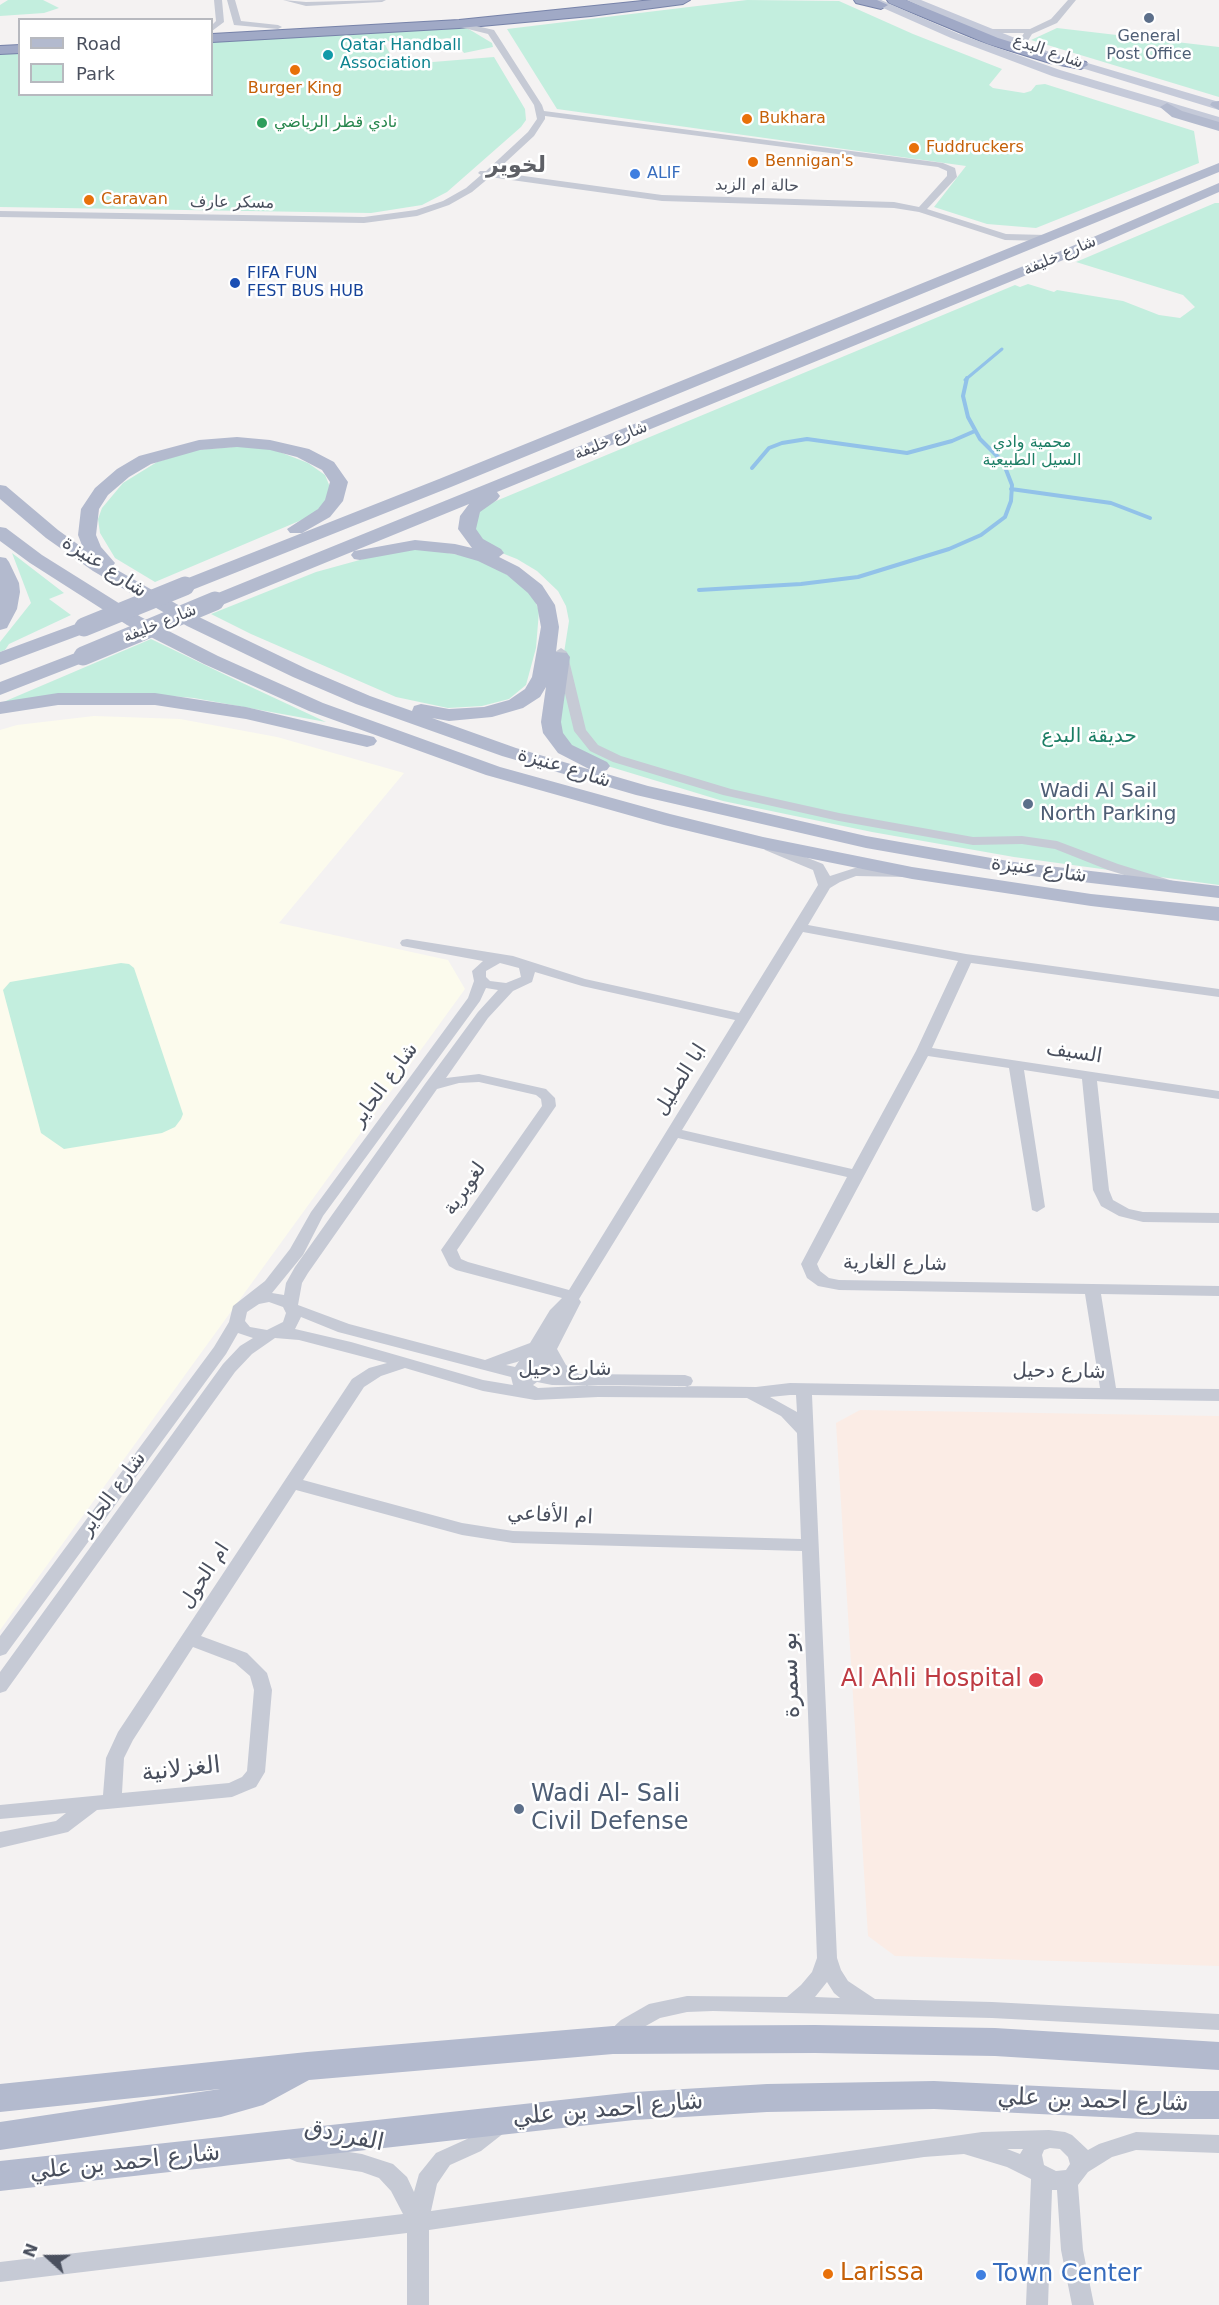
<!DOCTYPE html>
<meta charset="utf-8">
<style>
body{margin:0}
#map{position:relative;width:1219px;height:2305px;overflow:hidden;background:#f4f2f2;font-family:"DejaVu Sans",sans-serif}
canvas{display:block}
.legend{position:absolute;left:18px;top:18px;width:195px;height:78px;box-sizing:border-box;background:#fff;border:2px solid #b7b9bf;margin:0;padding:8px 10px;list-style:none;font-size:18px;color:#4a505e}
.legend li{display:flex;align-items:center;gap:12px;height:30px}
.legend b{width:30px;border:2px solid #b7b9bf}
.north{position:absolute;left:18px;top:2227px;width:60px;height:60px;-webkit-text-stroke:4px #fff;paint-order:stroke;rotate:291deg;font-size:16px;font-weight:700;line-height:24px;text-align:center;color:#4a505e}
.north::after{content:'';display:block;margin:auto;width:21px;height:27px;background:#4a505e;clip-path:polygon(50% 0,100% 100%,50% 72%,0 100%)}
</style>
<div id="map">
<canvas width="1219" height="2305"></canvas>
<ul class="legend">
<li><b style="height:8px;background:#b3bace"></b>Road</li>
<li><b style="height:16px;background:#c3eede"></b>Park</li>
</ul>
<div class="north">N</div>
</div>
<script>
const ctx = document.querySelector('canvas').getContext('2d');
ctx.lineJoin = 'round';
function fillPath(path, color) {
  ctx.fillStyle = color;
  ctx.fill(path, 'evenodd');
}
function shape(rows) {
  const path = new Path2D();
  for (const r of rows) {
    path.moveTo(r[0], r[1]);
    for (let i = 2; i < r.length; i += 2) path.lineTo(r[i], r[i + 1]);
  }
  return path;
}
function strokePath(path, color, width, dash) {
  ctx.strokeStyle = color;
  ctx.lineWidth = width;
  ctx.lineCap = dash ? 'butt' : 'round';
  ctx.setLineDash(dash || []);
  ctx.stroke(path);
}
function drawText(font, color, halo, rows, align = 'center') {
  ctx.font = font + ' "DejaVu Sans","Noto Sans Arabic",sans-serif';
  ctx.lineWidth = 5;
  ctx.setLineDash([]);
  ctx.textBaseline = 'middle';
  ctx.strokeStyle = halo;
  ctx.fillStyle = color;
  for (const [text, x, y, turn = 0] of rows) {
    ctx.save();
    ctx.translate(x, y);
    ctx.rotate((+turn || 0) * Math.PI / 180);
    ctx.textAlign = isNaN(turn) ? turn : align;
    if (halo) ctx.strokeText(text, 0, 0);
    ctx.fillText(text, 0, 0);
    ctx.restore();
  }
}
fillPath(shape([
 [94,716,180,719,277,737,404,773,279,923,448,960,465,989,0,1630,0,730,17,725]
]), '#fcfbed');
fillPath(shape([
 [860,1410,1219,1416,1219,1966,895,1956,868,1936,836,1423]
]), '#fbece5');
fillPath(shape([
 [8,0,43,0,59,8,44,13,0,16,0,5],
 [747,0,839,1,913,34,1002,69,989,85,993,88,1024,93,1031,91,1036,85,1045,84,1194,131,1199,163,1036,228,987,224,934,207,966,166,557,109,507,29],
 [467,28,492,43,493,47,464,53,453,38,391,42,382,39,396,65,494,57,525,109,526,120,521,127,447,192,422,205,371,213,0,207,0,52,19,51,20,94,212,94,212,41],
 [1057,28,1219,47,1219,97,1031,40],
 [1215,203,1219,203,1219,885,1014,857,872,832,723,801,591,761,558,735,560,678,569,621,566,606,558,591,537,571,517,559,489,548,468,520,484,506,1015,285,1020,287,1028,284,1054,292,1057,290,1123,301,1159,315,1180,318,1195,307,1183,295,1076,262],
 [246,446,272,449,308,463,325,475,330,487,327,501,311,516,155,582,115,558,100,533,98,519,102,508,123,483,157,462,196,450],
 [425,549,465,556,484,562,513,578,534,598,539,611,536,648,526,685,509,699,482,706,448,708,396,697,251,634,211,614,316,572,396,550],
 [12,553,64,593,49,599,71,615,9,644,5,650,0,652,0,642,31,603],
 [151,639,236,680,326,722,194,698,134,693,69,695,1,703],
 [121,963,129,964,134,968,183,1114,181,1119,175,1127,162,1133,64,1149,41,1133,3,990,10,982]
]), '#c3eede');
strokePath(shape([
 [965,380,1002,349]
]), '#92c2e9', 3);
strokePath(shape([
 [752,468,769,448,782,443,807,439,907,453,952,441,975,431],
 [1011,489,1111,503,1150,518],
 [699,590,801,584,858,577,949,549,981,535,1005,517,1011,501,1012,485,1003,462,980,439,968,417,963,396,967,378]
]), '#92c2e9', 4);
const trunk = shape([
 [652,0,690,0,683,4,591,16,459,28,212,42,212,34,459,20,652,0],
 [854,0,877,0,888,5,881,9,856,3,854,0],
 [887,0,906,0,998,38,1053,55,1086,62,1088,65,1081,69,1050,63,988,44,889,3,887,0],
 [20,45,20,53,0,54,0,46,20,45]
]);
strokePath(trunk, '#7783a9', 2);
fillPath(shape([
 [214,0,222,0,224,22,212,31,212,25,216,21,214,0],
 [227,0,235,0,241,21,278,25,282,27,278,29,234,25,227,0],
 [283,0,306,2,386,0,382,2,306,6,283,0],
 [1068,0,1076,0,1057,23,1032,34,1024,47,1017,45,1024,33,984,33,980,31,984,29,1030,29,1051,19,1068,0],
 [459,22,494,30,542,105,544,111,943,163,955,168,957,177,927,209,1006,234,1046,235,1051,238,1046,241,1005,240,919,212,894,208,662,201,490,177,472,192,449,205,417,216,364,223,0,217,0,211,364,217,416,210,443,201,466,188,481,175,478,173,480,171,486,171,528,132,537,119,534,105,488,34,456,26,455,24,459,22],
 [545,116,938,167,947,171,947,176,919,207,894,202,662,195,495,172,534,136,545,119,545,116],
 [561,648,567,652,586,730,598,745,621,756,731,789,839,813,973,837,1022,836,1057,841,1118,864,1173,881,1175,884,1173,887,1163,887,1108,870,1055,849,1022,844,973,845,839,821,723,795,613,762,590,751,574,731,555,652,561,648],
 [770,843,823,864,830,876,855,868,906,869,913,873,906,877,856,876,840,882,830,888,808,925,966,954,1219,989,1219,997,971,963,932,1048,1219,1091,1219,1099,1097,1081,1109,1190,1113,1200,1129,1209,1143,1212,1219,1213,1219,1223,1143,1222,1119,1216,1101,1206,1093,1190,1082,1079,1024,1070,1045,1207,1037,1212,1032,1210,1009,1068,928,1056,817,1264,820,1271,829,1278,839,1280,1219,1286,1219,1296,1101,1294,1116,1388,1219,1389,1219,1401,812,1395,837,1958,841,1970,848,1981,875,1999,992,2002,1219,2014,1219,2030,992,2018,713,2011,687,2012,660,2018,635,2032,621,2045,614,2048,607,2045,604,2039,607,2033,621,2020,649,2004,687,1996,787,1997,801,1985,812,1972,817,1958,802,1551,513,1543,462,1535,296,1490,201,1636,247,1653,267,1673,272,1690,265,1772,256,1787,232,1797,97,1810,68,1832,0,1848,0,1832,56,1821,66,1813,0,1819,0,1805,103,1795,106,1758,118,1732,352,1379,369,1368,387,1363,299,1340,275,1338,252,1354,235,1372,6,1691,0,1693,0,1672,223,1364,240,1346,253,1338,238,1333,226,1354,6,1654,0,1656,0,1636,214,1347,229,1322,233,1306,265,1281,290,1249,311,1212,468,998,474,981,472,971,483,961,402,946,400,943,402,940,407,939,513,956,585,979,739,1013,818,885,813,870,765,850,763,847,770,843],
 [803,932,958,961,916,1051,852,1169,682,1130,803,932],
 [500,963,519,968,521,977,506,983,490,981,486,977,486,971,500,963],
 [535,972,582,986,735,1020,569,1290,468,1262,461,1259,457,1250,556,1106,555,1098,546,1089,479,1074,446,1078,488,1018,513,991,532,982,535,972],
 [486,988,498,990,478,1012,425,1084,295,1267,286,1283,284,1295,272,1293,303,1255,323,1216,480,1001,486,988],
 [479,1082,536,1095,541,1099,542,1106,441,1250,449,1266,456,1270,562,1298,550,1310,530,1343,485,1360,349,1324,298,1305,302,1283,308,1273,437,1089,459,1083,479,1082],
 [678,1138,847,1177,801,1264,807,1278,818,1286,839,1290,1085,1294,1100,1388,790,1383,756,1387,598,1385,538,1388,533,1385,537,1382,552,1385,685,1387,691,1385,693,1381,691,1377,685,1375,579,1374,566,1365,557,1349,581,1302,579,1299,678,1138],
 [269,1302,283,1307,286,1313,283,1322,267,1330,250,1327,245,1321,247,1312,259,1304,269,1302],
 [301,1317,338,1332,511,1377,513,1385,483,1380,351,1342,295,1329,301,1317],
 [519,1361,515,1367,506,1365,517,1362,519,1361],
 [549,1364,554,1373,555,1374,544,1372,549,1364],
 [405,1368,483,1391,535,1400,598,1397,747,1398,781,1416,797,1433,801,1539,513,1531,462,1523,303,1480,364,1387,381,1376,405,1368],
 [796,1395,797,1412,770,1397,790,1395,796,1395],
 [193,1647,235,1663,250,1676,254,1690,247,1771,242,1777,229,1783,122,1793,124,1758,133,1740,193,1647],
 [827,1982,834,1993,840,1998,815,1997,827,1982],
 [502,2114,509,2117,512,2123,509,2129,481,2151,450,2165,437,2184,431,2211,982,2132,1049,2130,1065,2132,1072,2135,1088,2150,1099,2144,1136,2132,1219,2135,1219,2153,1136,2150,1112,2157,1088,2172,1078,2185,1083,2250,1094,2305,1072,2305,1061,2250,1057,2190,1052,2190,1048,2305,1026,2305,1031,2179,1007,2167,964,2154,924,2157,429,2230,429,2305,407,2305,407,2233,0,2282,0,2262,403,2214,391,2191,379,2178,362,2172,297,2162,290,2159,286,2153,290,2147,297,2144,362,2154,393,2164,407,2177,414,2192,419,2174,436,2153,467,2139,495,2117,502,2114],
 [1050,2148,1060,2149,1068,2157,1070,2164,1066,2170,1056,2171,1044,2165,1042,2155,1044,2150,1050,2148],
 [1007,2149,1023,2149,1020,2154,1007,2149]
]), '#c6cad5');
fillPath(shape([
 [865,0,881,0,959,34,1060,70,1219,117,1219,125,1052,76,951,38,865,0],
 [906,0,921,0,1047,51,1219,102,1219,110,1039,55,961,25,906,0]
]), '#c5cad9');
fillPath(shape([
 [1219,101,1219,110,1210,105,1212,102,1219,101],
 [1167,103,1182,111,1219,122,1219,131,1172,117,1160,107,1167,103],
 [1219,163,1219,172,451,487,192,590,178,590,176,586,178,582,439,479,1219,163],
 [1219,183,1219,192,1073,256,497,492,500,496,497,500,480,512,476,529,483,539,501,549,504,553,499,557,519,567,542,585,555,605,559,627,556,652,567,653,570,657,561,722,563,733,572,745,607,762,610,766,607,770,600,772,648,786,866,836,1014,862,1219,886,1219,898,1014,874,866,848,636,795,502,756,356,704,293,677,187,626,93,571,46,538,0,499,0,485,6,486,58,530,83,548,78,535,81,509,95,488,117,469,139,456,199,440,237,437,270,440,309,449,334,462,348,482,343,501,330,517,302,533,290,533,287,529,318,509,325,500,330,482,322,470,297,457,270,450,237,447,200,450,151,464,129,477,108,495,99,509,96,535,101,547,115,563,112,567,201,618,307,669,370,696,412,711,414,706,421,704,449,709,484,707,509,700,525,689,532,677,541,627,537,605,528,593,507,575,478,561,454,554,415,550,360,560,354,559,351,555,354,551,360,550,415,540,455,544,472,548,458,529,460,516,469,504,222,605,215,607,208,605,206,601,208,597,1063,250,1219,183],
 [546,687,541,722,543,733,558,753,591,770,516,748,432,718,449,721,492,717,523,708,540,697,546,687],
 [0,527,6,528,42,555,141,617,218,656,323,703,500,767,670,814,763,837,912,867,1091,894,1219,907,1219,921,1091,906,912,879,763,849,664,825,486,775,309,711,204,664,127,625,30,563,0,541,0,527],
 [0,557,6,558,9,562,19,583,20,592,17,609,9,624,7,628,0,630,0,557],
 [84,621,91,623,93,627,91,631,0,665,0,652,84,621],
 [83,650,90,652,93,656,90,660,0,695,0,682,83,650],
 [58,693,155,693,246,707,374,737,377,741,374,745,367,747,246,719,155,705,58,705,0,714,0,702,58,693],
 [815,2025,995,2028,1219,2042,1219,2070,995,2056,815,2053,613,2054,309,2080,263,2105,221,2117,0,2150,0,2122,220,2089,0,2112,0,2084,307,2052,613,2026,815,2025],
 [934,2081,1144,2091,1219,2091,1219,2119,1144,2119,934,2109,767,2112,634,2120,0,2191,0,2161,634,2092,767,2084,934,2081]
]), '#b3bace');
fillPath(trunk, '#a0a9c6');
strokePath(shape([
 [84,627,185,586],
 [83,656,215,601]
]), '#b3bace', 19);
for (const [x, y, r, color] of [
 [1149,18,6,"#5c6f8a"],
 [328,55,6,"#0f9aa8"],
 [295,70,6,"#e8710a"],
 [747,119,6,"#e8710a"],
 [262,123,6,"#2e9e5b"],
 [914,148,6,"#e8710a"],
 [753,162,6,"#e8710a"],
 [635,174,6,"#3f7fe0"],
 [89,200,6,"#e8710a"],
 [235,283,6,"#1a4fb4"],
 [1028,804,6,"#5c6f8a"],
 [1036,1680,8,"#e0444e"],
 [519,1809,6,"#5c6f8a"],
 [828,2274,6,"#e8710a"],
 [981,2275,6,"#3f7fe0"]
]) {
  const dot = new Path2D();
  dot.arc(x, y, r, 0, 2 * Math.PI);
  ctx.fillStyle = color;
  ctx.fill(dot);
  strokePath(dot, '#fff', 2);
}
drawText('16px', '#4e5e75', '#fff', [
 ["General",1149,37],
 ["Post Office",1149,55]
]);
drawText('16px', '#0d838f', '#fff', [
 ["Qatar Handball",340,46],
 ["Association",340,64]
], 'left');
drawText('16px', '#4a505e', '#fff', [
 ["شارع البدع",1048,52,19],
 ["حالة ام الزبد",757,186,1],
 ["مسكر عارف",232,203,1],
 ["شارع خليفة",1060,256,-23],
 ["شارع خليفة",611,441,-22],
 ["شارع خليفة",160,624,-22]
]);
drawText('16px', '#c56008', '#fff', [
 ["Burger King",295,89,"center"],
 ["Bukhara",759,119],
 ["Fuddruckers",926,148],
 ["Bennigan's",765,162],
 ["Caravan",101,200]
], 'left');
drawText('16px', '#27864d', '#fff', [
 ["نادي قطر الرياضي",274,123]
], 'left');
drawText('16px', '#366cbe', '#fff', [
 ["ALIF",647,174]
], 'left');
drawText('16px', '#164399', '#fff', [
 ["FIFA FUN",247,274],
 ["FEST BUS HUB",247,292]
], 'left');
drawText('16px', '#1c7e65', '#fff', [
 ["محمية وادي",1032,443],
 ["السيل الطبيعية",1032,461]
]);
drawText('20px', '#4a505e', '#fff', [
 ["شارع عنيزة",104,567,33],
 ["شارع عنيزة",564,768,17],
 ["شارع عنيزة",1039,870,8],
 ["السيف",1074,1053,9],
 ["ابا الصليل",681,1080,-58],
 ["شارع الحاير",385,1085,-54],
 ["لغويرية",465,1189,-55],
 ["شارع الغارية",895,1264,1],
 ["شارع دحيل",565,1370],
 ["شارع دحيل",1059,1372,1],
 ["شارع الحاير",113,1494,-54],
 ["ام الأفاعي",550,1516,3],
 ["ام الحول",205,1576,-57]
]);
drawText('20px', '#1c7e65', '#fff', [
 ["حديقة البدع",1089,737]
]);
drawText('20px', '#4e5e75', '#fff', [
 ["Wadi Al Sail",1040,792],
 ["North Parking",1040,815]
], 'left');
drawText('bold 22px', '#5e6066', '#fff', [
 ["لخوير",516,166]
]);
drawText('24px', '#4a505e', '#fff', [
 ["بو سمرة",791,1675,-92],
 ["الغزلانية",181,1770,-6],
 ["شارع احمد بن علي",1093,2101,2],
 ["شارع احمد بن علي",608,2110,-5],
 ["الفرزدق",344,2136,12],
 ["شارع احمد بن علي",125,2163,-6]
]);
drawText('24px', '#be3a42', '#fff', [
 ["Al Ahli Hospital",1022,1680]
], 'right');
drawText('24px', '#4e5e75', '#fff', [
 ["Wadi Al- Sali",531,1795],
 ["Civil Defense",531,1823]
], 'left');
drawText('24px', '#c56008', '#fff', [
 ["Larissa",840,2274]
], 'left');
drawText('24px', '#366cbe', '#fff', [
 ["Town Center",993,2275]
], 'left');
</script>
